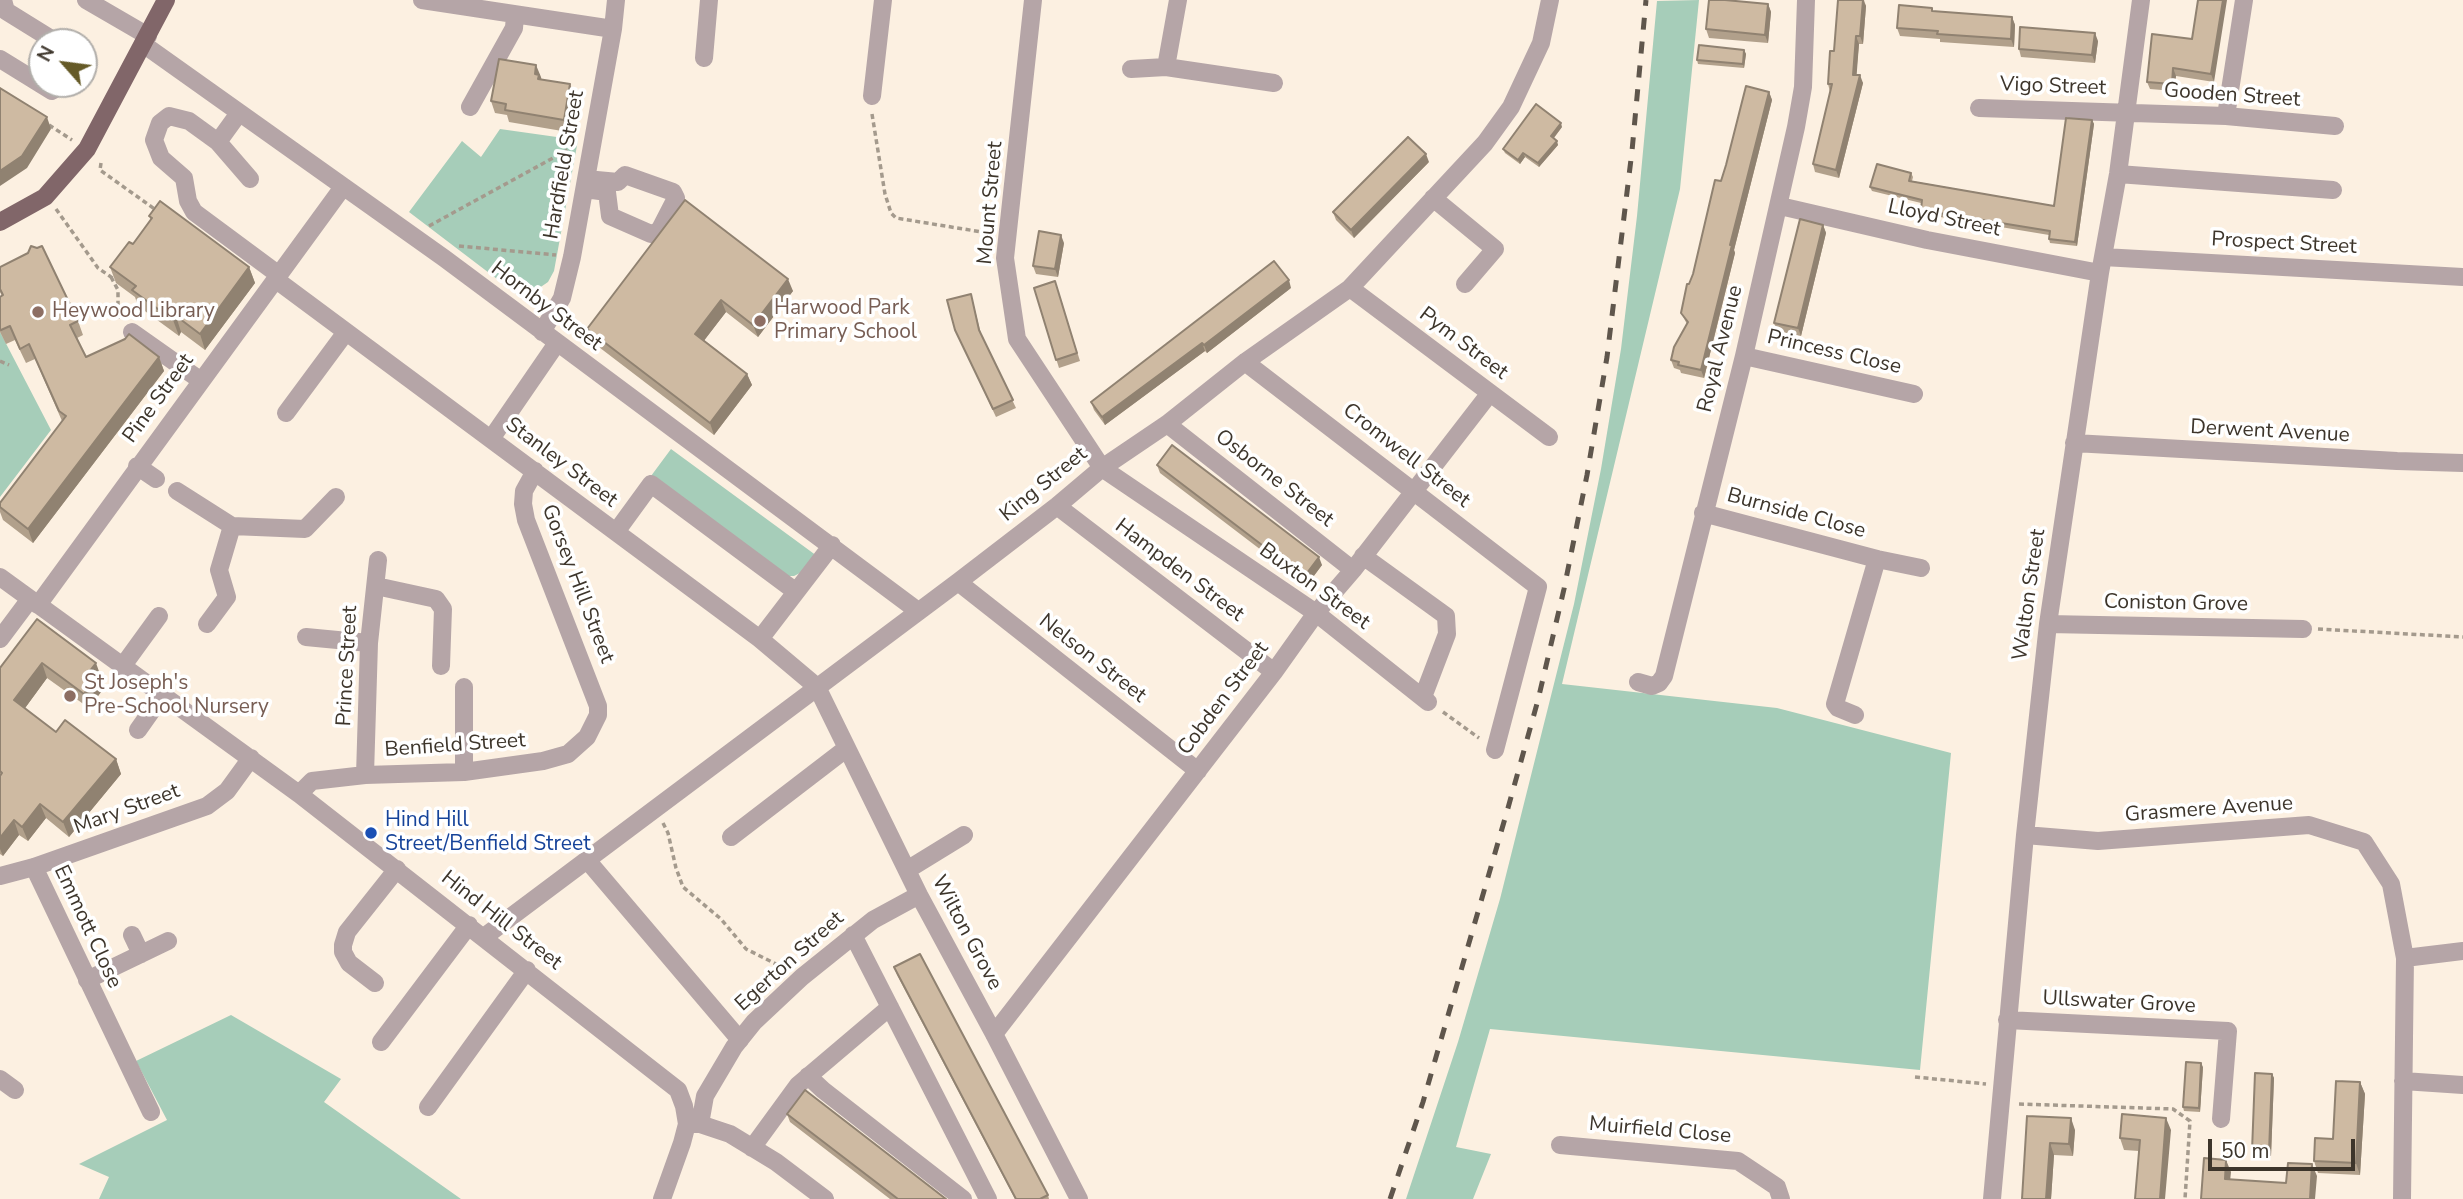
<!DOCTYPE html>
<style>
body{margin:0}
#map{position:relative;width:2463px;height:1199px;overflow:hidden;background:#fcf0e1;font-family:"Nunito Sans",sans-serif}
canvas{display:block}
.north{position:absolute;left:28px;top:28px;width:70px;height:70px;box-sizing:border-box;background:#fff;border:2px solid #b1aeaa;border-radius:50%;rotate:298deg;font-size:19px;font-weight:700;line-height:28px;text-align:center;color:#3d352b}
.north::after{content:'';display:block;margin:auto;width:24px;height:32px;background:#655a27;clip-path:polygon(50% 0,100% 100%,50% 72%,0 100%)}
.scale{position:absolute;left:2208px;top:1139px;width:147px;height:32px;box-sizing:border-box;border:4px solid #3d352b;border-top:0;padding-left:9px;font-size:21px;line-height:24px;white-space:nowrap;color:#3d352b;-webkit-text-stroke:5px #fff;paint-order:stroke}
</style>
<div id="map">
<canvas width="2463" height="1199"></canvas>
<div class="north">N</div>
<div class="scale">50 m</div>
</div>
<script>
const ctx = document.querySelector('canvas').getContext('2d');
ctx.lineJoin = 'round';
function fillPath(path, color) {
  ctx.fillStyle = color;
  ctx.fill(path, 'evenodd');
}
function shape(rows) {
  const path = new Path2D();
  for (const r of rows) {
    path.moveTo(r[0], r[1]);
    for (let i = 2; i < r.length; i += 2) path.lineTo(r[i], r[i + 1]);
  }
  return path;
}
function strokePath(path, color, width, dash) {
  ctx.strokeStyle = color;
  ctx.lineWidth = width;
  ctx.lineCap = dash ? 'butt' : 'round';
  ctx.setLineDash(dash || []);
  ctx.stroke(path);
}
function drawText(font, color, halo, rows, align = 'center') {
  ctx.font = font + ' "Nunito Sans",sans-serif';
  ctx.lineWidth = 7;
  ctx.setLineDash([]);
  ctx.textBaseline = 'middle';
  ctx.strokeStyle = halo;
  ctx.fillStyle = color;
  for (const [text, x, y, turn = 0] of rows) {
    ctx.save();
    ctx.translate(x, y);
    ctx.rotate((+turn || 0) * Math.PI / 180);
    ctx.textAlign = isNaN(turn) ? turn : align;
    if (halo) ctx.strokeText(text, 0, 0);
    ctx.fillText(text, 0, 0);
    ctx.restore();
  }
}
fillPath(shape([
 [1699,0,1680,189,1562,684,1777,708,1951,753,1920,1070,1490,1029,1456,1147,1491,1154,1473,1199,1406,1199,1458,1042,1500,899,1574,604,1601,469,1621,349,1637,216,1657,1],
 [500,129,578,140,554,271,548,282,529,295,518,295,409,212,462,141,481,157],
 [0,332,51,430,0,497],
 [671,449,817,556,804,571,794,576,787,576,651,476],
 [231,1015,341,1079,324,1102,461,1199,99,1199,109,1177,79,1164,167,1120,136,1061]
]), '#a6cdb9');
strokePath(shape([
 [872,114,885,194,891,213,896,218,988,233],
 [49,125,72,140],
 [101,163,100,170,156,210],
 [56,209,98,268,111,277,114,273],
 [429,226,573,147],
 [459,246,556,255],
 [111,277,118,290,118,319],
 [0,361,9,365],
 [2318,629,2463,637],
 [1443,712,1479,738],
 [663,823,668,833,676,868,683,887,721,919,746,949,784,968],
 [1915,1077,1986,1084],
 [2019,1104,2173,1109,2190,1121,2185,1199]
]), '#a49a8d', 3.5, [5, 3.5]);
strokePath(shape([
 [3,0,6,11,56,42],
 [86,0,148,36],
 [422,0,613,29],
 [1033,0,1005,258,1017,339,1102,468,1316,613,1428,702],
 [143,44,444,258,918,611],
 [704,58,709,0],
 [0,59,52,91,56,84],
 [1166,67,1178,0],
 [1131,69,1166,67,1274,83],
 [872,96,883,0],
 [470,107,514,28,515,15],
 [1979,108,2226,116,2335,126],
 [239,113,218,142,189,121,169,116,160,123,154,140,161,158,184,178,188,201,194,212,279,275],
 [2226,116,2244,0],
 [218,142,250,179],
 [2118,174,2333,190],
 [585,189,607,192,610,216,651,234,659,231,676,198,673,192,625,175,618,182,586,179],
 [1433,198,1495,249,1465,284],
 [1780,206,1927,240,2100,273],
 [2103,257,2463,277],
 [275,279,760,639,817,687,919,895,994,1034,1079,1199],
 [1350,288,1549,437],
 [132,332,200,380],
 [542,332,562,298,572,257,613,29,616,0],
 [1744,356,1914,394],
 [1245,362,1538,587,1495,750],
 [286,413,346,332],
 [1167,424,1353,570],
 [491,439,557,343],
 [2074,443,2397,461,2463,463],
 [137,466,156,479],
 [177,491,232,526,305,529,336,497],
 [1057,506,1274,672],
 [1703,513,1877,559,1921,568],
 [616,532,651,484,795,591],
 [1363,556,1446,616,1447,634,1423,697],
 [0,577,299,794,678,1090,684,1106,687,1124,682,1143,662,1199],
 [958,582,1198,771],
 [376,586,436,599,443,609,441,666],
 [38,605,343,187],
 [207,624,227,597,219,570,232,526],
 [2048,624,2303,629],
 [306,637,369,643],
 [0,639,30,599],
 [760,639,832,545],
 [122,667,159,616],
 [1638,682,1652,686,1659,683,1664,676,1744,356,1796,127,1803,87,1806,0],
 [1855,715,1838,708,1835,704,1877,559],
 [138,730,162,696],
 [464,772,464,687],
 [365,775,369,643,378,560],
 [299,794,312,781,365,775,464,772,543,761,568,754,587,737,598,715,598,706,526,520,523,504,524,491,535,471],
 [2025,835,2098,841,2309,825,2364,842,2391,884,2405,958,2402,1199],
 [731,837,847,748],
 [587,860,740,1040],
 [34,867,151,1112],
 [907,870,964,835],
 [0,876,34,867,207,806,227,791,251,758],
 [132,935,141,954],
 [853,935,988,1199],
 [484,937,958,582,1057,506,1102,468,1167,424,1245,362,1350,288,1485,143,1511,107,1541,43,1550,0],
 [2405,958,2463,951],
 [87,980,168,941],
 [375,983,349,963,343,952,343,945,347,932,397,869],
 [2007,1020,2228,1031,2221,1119],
 [994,1034,1274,672,1316,613,1353,570,1490,393],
 [381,1042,469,925],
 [808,1076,823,1090,963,1199],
 [0,1079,15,1090],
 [2403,1081,2463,1085],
 [428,1107,527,970],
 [690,1124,700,1124,730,1134,776,1162,825,1199],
 [700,1124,705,1096,734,1047,754,1022,802,977,873,920,919,895],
 [1560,1145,1738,1161,1777,1187,1781,1199],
 [752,1148,798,1085,890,1007],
 [1992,1199,2025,835,2048,624,2100,273,2118,174,2141,0]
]), '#b5a5a7', 18);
strokePath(shape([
 [0,222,45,197,87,149,166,0]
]), '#816669', 18);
strokePath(shape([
 [1390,1199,1423,1102,1508,808,1538,700,1564,589,1587,475,1607,357,1632,151,1646,0]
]), '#5f564c', 5, [12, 12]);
fillPath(shape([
 [1838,0,1864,0,1866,6,1863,44,1859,44,1856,75,1863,83,1839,178,1815,172,1813,164,1830,92,1828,84,1834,51],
 [2198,0,2214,82,2176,76,2174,91,2150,89,2147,82,2192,39],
 [1768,4,1771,12,1768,43,1709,38,1706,29],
 [1933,11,2012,17,2015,25,2014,47,1940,42,1940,39,1900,36,1897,28],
 [2098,41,2095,63,2021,57,2019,49],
 [1744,50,1746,54,1744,68,1698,64,1697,60],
 [541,77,540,79,574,96,568,132,509,122,507,115,495,113,491,101],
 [1769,92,1772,100,1734,250,1735,253,1704,378,1681,373,1680,370,1674,368,1671,360,1687,324,1681,313,1721,181],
 [2092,120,2094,124,2077,246,2050,243,2049,239,2049,235,1922,214,1921,210,1921,203,1872,191,1870,187,1911,173,1913,177,1912,181,2054,206],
 [1562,127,1554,138,1558,145,1539,167,1525,157,1520,164,1505,153,1503,149],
 [1429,162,1354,238,1336,220,1333,212],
 [685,200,793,291,758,337,726,312,704,340,747,374,752,385,714,435,591,341,587,329],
 [149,216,249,267,255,283,205,350,181,332,179,336,138,306,135,297,116,283,110,267,133,244,151,221],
 [1823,225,1826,233,1801,336,1777,331,1774,323],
 [1064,243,1058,277,1036,274,1033,266],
 [0,267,78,321,83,335,77,338,86,357,159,357,164,371,33,543,3,520,0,512,0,503,62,421,35,359,26,363,15,340,6,344,0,332,0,297,2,296,0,292],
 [1055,281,1080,361,1059,368,1034,288],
 [1291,288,1207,353,1205,351,1105,425,1094,410,1091,402],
 [971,294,981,334,1016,408,996,417,955,330],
 [1157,465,1322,565,1307,585,1160,473],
 [37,619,101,677,98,682,101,692,89,708,47,678,25,708,56,732,116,759,121,774,69,837,46,818,28,841,19,835,3,856,0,854,0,668],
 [894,967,1048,1195,1049,1199,1015,1199,897,975],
 [2203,1067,2200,1112,2184,1111,2183,1107],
 [2272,1074,2274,1078,2271,1156,2253,1155,2252,1151],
 [2360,1082,2365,1094,2360,1175,2318,1173,2314,1161,2333,1139],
 [787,1114,946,1199,890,1199,790,1122],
 [2027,1116,2075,1130,2073,1156,2054,1155,2051,1199,2022,1199],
 [2171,1130,2139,1151,2124,1150,2120,1138]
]), '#b1a08b');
fillPath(shape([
 [1863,0,1866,6,1863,44,1860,36],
 [2223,0,2227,0,2214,82,2211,74],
 [1768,4,1771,12,1768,43,1765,35],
 [2012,17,2015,25,2014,47,2011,39],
 [2095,33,2098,41,2095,63,2092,55],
 [1856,36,1859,44,1856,83,1853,75],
 [1744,50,1746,54,1744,68,1743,64],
 [536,65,541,77,543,87,535,74],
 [2173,68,2176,76,2174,91,2172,84],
 [1860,75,1863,83,1839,178,1836,170],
 [570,84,574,96,568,132,564,120],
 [1769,92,1772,100,1734,250,1735,253,1704,378,1701,370,1730,245],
 [47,117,51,129,27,168,0,186,0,171],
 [2092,120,2094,124,2077,246,2075,242],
 [1561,123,1562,127,1552,140,1551,136],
 [1557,141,1558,145,1539,167,1538,163],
 [1523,153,1525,157,1520,164,1518,160],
 [1426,154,1429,162,1354,238,1351,230],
 [1823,225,1826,233,1801,336,1798,328],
 [1061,235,1064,243,1058,277,1055,269],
 [249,267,255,283,205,350,200,334],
 [788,279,793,291,758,337,753,325],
 [1289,280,1291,288,1207,353,1204,345],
 [721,300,726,312,700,346,695,334],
 [176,316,181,332,179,336,173,320],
 [1202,343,1205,351,1105,425,1102,417],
 [159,357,164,371,33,543,28,529],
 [747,374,752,385,714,435,710,423],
 [1319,557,1322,565,1307,585,1304,577],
 [42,663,47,678,20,715,14,700],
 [96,663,101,677,98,682,101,692,89,708,84,694,89,672],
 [116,759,121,774,69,837,63,822],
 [40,804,46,818,28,841,22,827],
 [14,820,19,835,3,856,0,849,0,838],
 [2201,1063,2203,1067,2200,1112,2199,1108],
 [2272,1074,2274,1078,2271,1156,2269,1152],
 [2360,1082,2365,1094,2360,1175,2356,1163],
 [2071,1118,2075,1130,2073,1156,2069,1144],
 [2166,1118,2171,1130,2165,1199,2160,1199],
 [2050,1143,2054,1155,2051,1199,2046,1199],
 [2226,1160,2231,1172,2229,1191,2225,1179],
 [2312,1164,2317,1176,2315,1199,2310,1199]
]), '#908271');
const building = shape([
 [1709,0,1725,0,1768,4,1765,35,1706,29,1709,0],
 [1838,0,1863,0,1860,36,1856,36,1853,75,1860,75,1836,170,1813,164,1832,84,1828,84,1830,51,1834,51,1838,0],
 [2198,0,2223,0,2211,74,2173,68,2172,84,2147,82,2152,34,2192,39,2198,0],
 [1899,5,1932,8,1932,11,2012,17,2011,39,1937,34,1938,31,1897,28,1899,5],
 [2020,27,2095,33,2092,55,2019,49,2020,27],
 [1699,45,1744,50,1743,64,1697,60,1699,45],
 [499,59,536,65,535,74,539,75,538,79,570,84,564,120,505,110,506,104,491,101,499,59],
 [1746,86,1769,92,1730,245,1732,245,1701,370,1678,365,1679,362,1671,360,1674,347,1688,322,1681,313,1687,284,1689,284,1693,274,1715,180,1721,181,1726,165,1746,86],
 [0,88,47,117,22,156,0,171,0,88],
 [1536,104,1561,123,1551,136,1557,141,1538,163,1523,153,1518,160,1503,149,1536,104],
 [2066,118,2092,120,2075,242,2049,239,2050,231,1921,210,1922,200,1870,187,1877,164,1911,173,1909,181,2054,206,2066,118],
 [1408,137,1426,154,1351,230,1333,212,1408,137],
 [685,200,788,279,753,325,721,300,695,334,747,374,710,423,587,329,685,200],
 [160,201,249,267,200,334,176,316,173,320,132,290,136,286,110,267,129,242,133,244,152,218,149,216,160,201],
 [1800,219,1823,225,1798,328,1774,323,1800,219],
 [1039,231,1061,235,1055,269,1033,266,1039,231],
 [31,246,37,248,42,246,78,321,70,325,86,357,125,339,129,334,159,357,28,529,0,507,0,503,66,416,59,411,29,344,20,349,10,326,1,330,0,329,0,297,3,295,0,289,0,267,28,253,31,246],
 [1274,261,1289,280,1204,345,1202,343,1102,417,1091,402,1274,261],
 [1055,281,1077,353,1056,360,1034,288,1055,281],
 [971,294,979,330,1013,400,993,409,955,330,947,300,971,294],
 [1172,445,1319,557,1304,577,1157,465,1172,445],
 [37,619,96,663,89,672,96,677,84,694,42,663,14,700,56,732,65,720,116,759,63,822,40,804,22,827,14,820,0,838,0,776,2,773,0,771,0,668,37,619],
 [920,954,1048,1195,1040,1199,1016,1199,894,967,920,954],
 [2186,1062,2201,1063,2199,1108,2183,1107,2186,1062],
 [2255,1073,2272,1074,2269,1152,2252,1151,2255,1073],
 [2336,1081,2360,1082,2356,1163,2314,1161,2315,1138,2333,1139,2336,1081],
 [805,1090,946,1199,898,1199,787,1114,805,1090],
 [2122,1114,2166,1118,2160,1199,2135,1199,2140,1140,2120,1138,2122,1114],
 [2027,1116,2071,1118,2069,1144,2050,1143,2046,1199,2022,1199,2027,1116],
 [2204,1158,2226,1160,2225,1179,2286,1183,2288,1163,2312,1164,2310,1199,2201,1199,2204,1158]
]);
fillPath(building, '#cebaa2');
strokePath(building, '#908271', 2);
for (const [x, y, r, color] of [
 [38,312,7,"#8d6e63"],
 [760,321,7,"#8d6e63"],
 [70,696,7,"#8d6e63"],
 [371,833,7,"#1a4fb4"]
]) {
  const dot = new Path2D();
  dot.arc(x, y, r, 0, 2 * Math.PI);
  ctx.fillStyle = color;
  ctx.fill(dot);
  strokePath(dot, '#fff', 2.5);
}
drawText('21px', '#3d352b', '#fff', [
 ["Vigo Street",2053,87,2],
 ["Gooden Street",2232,96,4],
 ["Hardfield Street",565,165,-80],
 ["Mount Street",991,203,-85],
 ["Lloyd Street",1944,219,12],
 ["Prospect Street",2284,244,3],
 ["Hornby Street",546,307,37],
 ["Pym Street",1463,344,37],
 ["Royal Avenue",1721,349,-76],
 ["Princess Close",1834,353,13],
 ["Pine Street",159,399,-54],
 ["Derwent Avenue",2270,432,3],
 ["Cromwell Street",1406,456,38],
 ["Stanley Street",561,463,37],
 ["Osborne Street",1274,479,38],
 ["King Street",1044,485,-39],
 ["Burnside Close",1796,514,15],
 ["Hampden Street",1179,571,37],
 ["Gorsey Hill Street",577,584,69],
 ["Buxton Street",1314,587,36],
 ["Walton Street",2030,595,-82],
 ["Coniston Grove",2176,604,1],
 ["Nelson Street",1092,659,38],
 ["Prince Street",348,666,-87],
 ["Cobden Street",1224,699,-53],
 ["Benfield Street",455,746,-4],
 ["Mary Street",127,810,-20],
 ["Grasmere Avenue",2209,810,-4],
 ["Hind Hill Street",501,921,38],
 ["Emmott Close",87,927,65],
 ["Wilton Grove",966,933,62],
 ["Egerton Street",790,962,-42],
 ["Ullswater Grove",2119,1003,3],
 ["Muirfield Close",1660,1131,5]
]);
drawText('21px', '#785e54', '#fff', [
 ["Harwood Park",774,309],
 ["Primary School",774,333],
 ["Heywood Library",52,312],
 ["St Joseph's",84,684],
 ["Pre-School Nursery",84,708]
], 'left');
drawText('21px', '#164399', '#fff', [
 ["Hind Hill",385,821],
 ["Street/Benfield Street",385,845]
], 'left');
</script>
